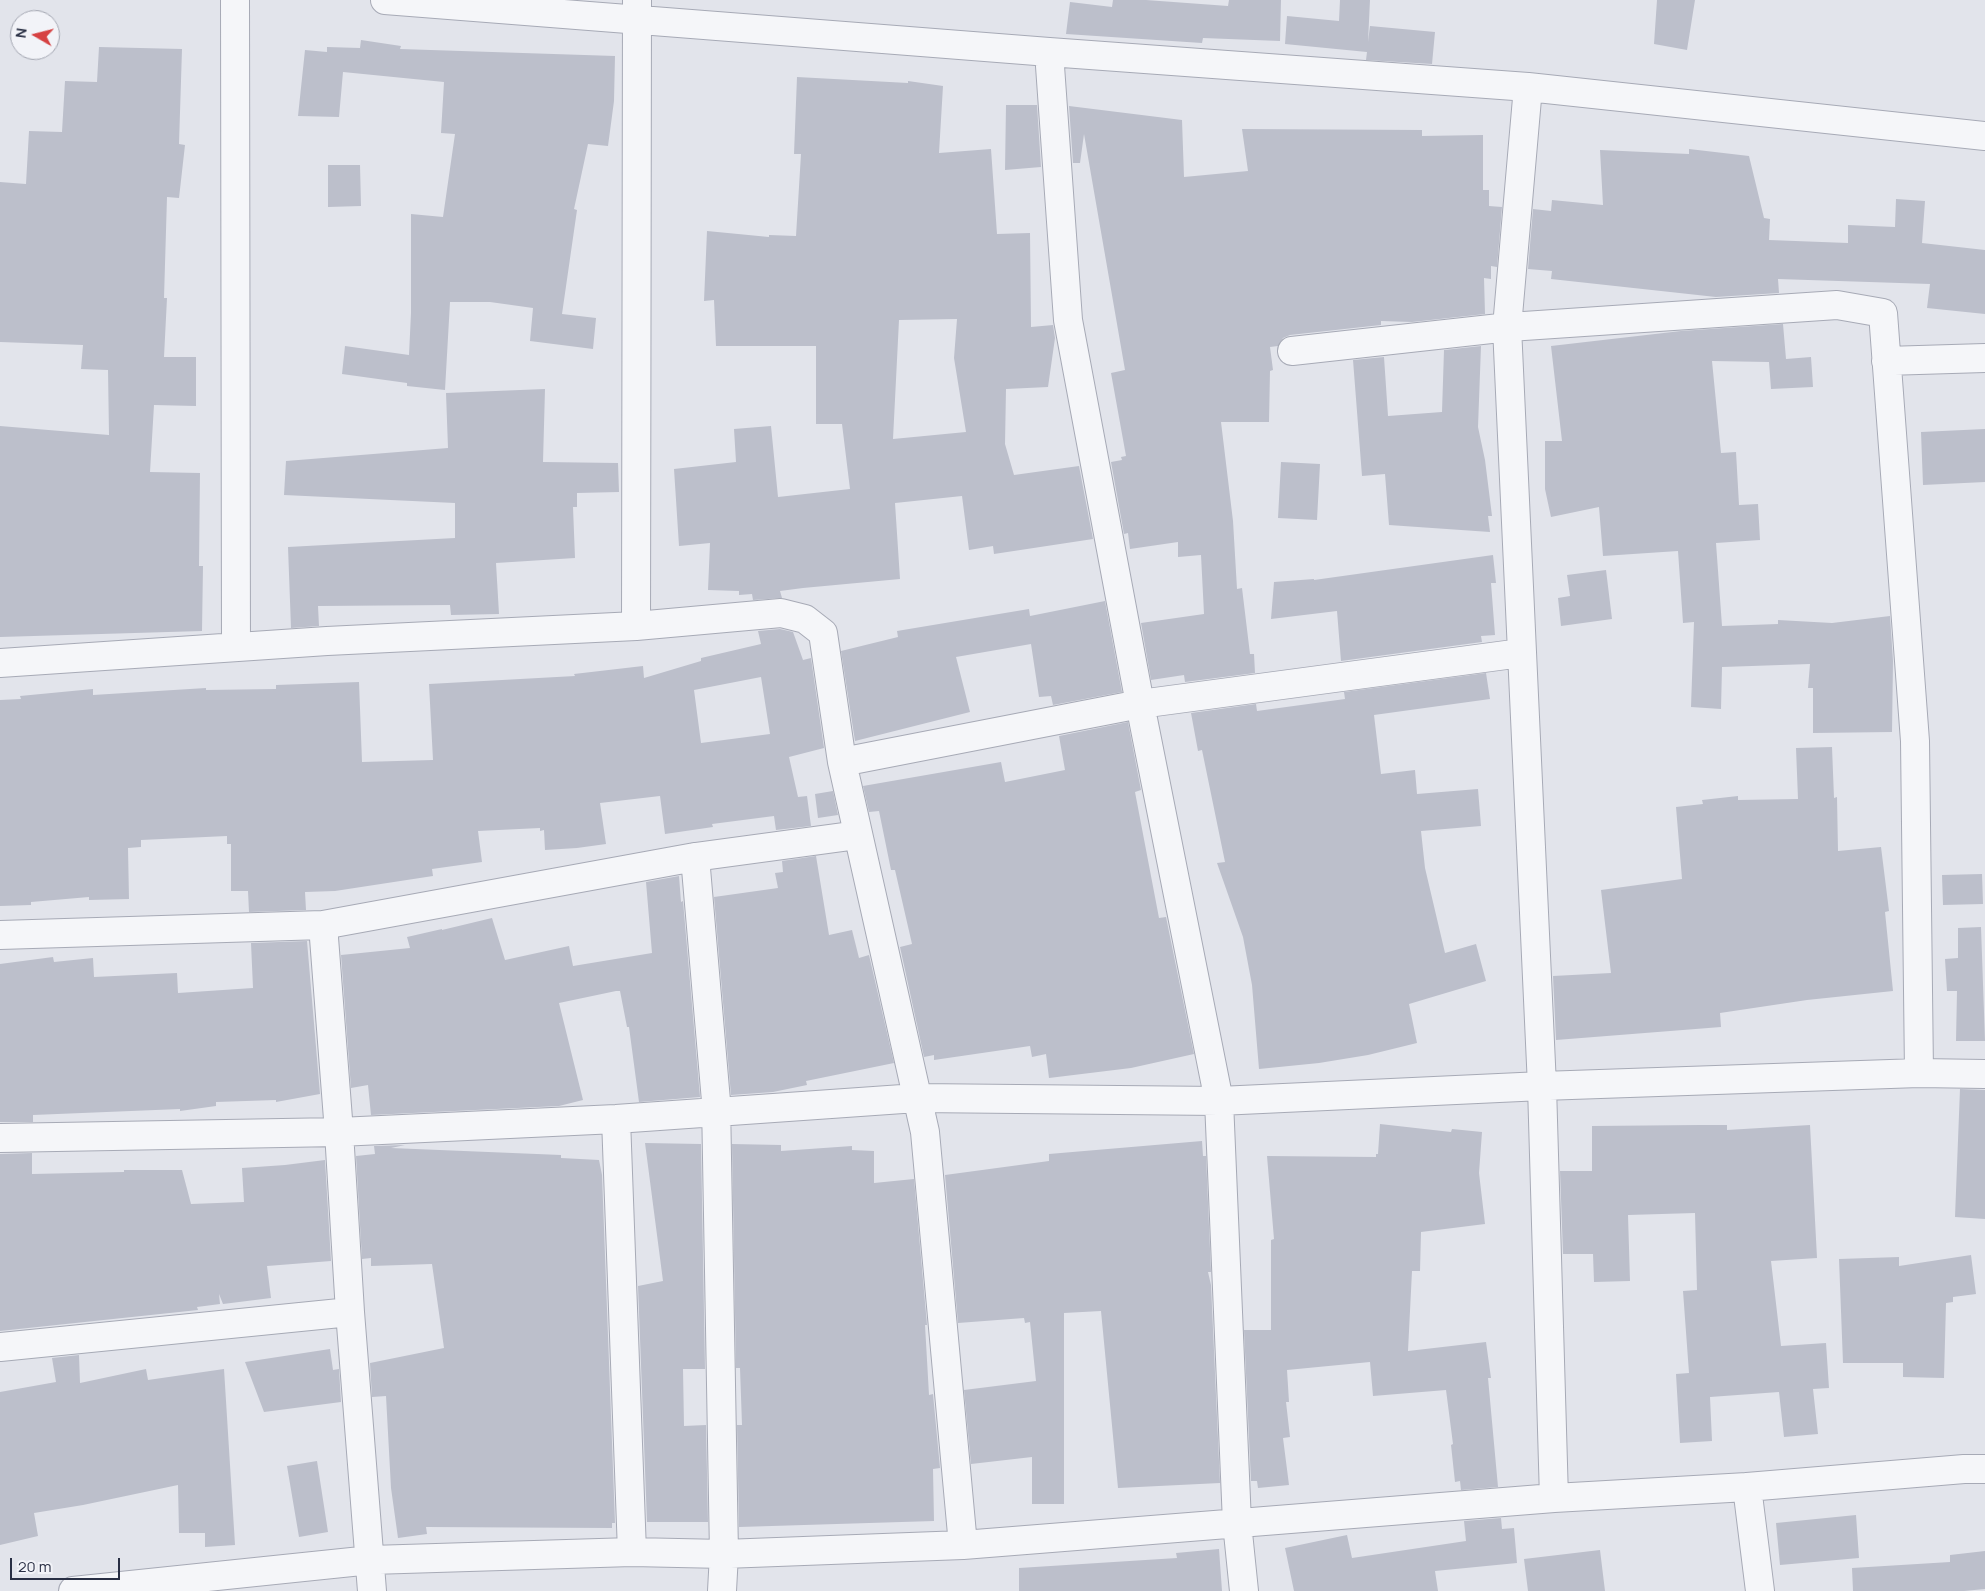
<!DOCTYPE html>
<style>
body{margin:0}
#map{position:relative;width:1985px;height:1591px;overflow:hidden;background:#e2e4eb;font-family:Manrope,sans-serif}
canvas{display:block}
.north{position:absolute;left:10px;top:10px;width:50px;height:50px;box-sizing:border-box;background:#f2f3f8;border:1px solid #a2a5b0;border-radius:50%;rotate:278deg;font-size:14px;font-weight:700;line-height:20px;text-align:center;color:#292f44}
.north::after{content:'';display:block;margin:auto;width:18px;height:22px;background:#d64142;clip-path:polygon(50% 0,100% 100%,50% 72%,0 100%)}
.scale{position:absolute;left:10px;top:1558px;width:110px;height:22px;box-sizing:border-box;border:2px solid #292f44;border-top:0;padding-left:6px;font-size:15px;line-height:18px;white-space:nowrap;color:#292f44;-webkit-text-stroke:4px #f2f3f8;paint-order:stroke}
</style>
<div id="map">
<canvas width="1985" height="1591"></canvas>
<div class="north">N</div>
<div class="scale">20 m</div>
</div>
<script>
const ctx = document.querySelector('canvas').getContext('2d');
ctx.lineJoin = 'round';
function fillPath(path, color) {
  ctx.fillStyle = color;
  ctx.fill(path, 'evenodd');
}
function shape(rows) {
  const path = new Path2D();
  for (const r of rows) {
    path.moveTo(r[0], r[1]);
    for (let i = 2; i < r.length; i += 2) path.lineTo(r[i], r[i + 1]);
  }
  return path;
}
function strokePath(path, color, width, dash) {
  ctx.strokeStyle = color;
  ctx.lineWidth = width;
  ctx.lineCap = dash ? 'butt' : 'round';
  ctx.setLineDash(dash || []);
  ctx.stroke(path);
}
fillPath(shape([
 [1113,0,1146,0,1228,6,1229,0,1281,0,1280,41,1203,38,1202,43,1066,34,1070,2,1112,7],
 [1340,0,1370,0,1368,42,1370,26,1435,32,1432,64,1366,60,1367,52,1285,44,1287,16,1339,21],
 [1657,0,1695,0,1687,50,1654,44],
 [361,40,401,46,400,49,615,56,614,101,608,146,588,144,574,209,577,210,562,314,596,318,593,349,530,341,533,308,490,302,450,302,445,390,407,386,407,383,342,374,345,346,409,355,411,313,411,214,443,217,455,134,441,133,444,82,343,72,339,117,298,116,305,50,327,52,327,47,360,48],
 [99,47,182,49,179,144,185,145,179,198,167,197,164,298,167,298,164,357,196,357,196,406,154,405,150,472,200,473,199,566,203,566,202,631,0,637,0,426,109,435,108,370,81,369,83,345,0,342,0,182,26,184,29,131,62,132,65,81,97,82],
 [797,77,908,83,908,81,943,86,939,153,991,149,997,234,1030,233,1031,327,1053,325,1055,338,1048,387,1006,389,1005,444,1014,475,1079,466,1093,539,994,554,993,546,969,550,962,496,895,503,900,579,803,588,780,591,782,598,753,600,752,594,739,595,739,591,708,590,710,543,679,546,674,469,736,462,734,429,771,426,778,497,850,489,842,424,816,424,816,346,716,346,714,300,704,301,707,231,769,237,769,235,796,236,801,154,794,154],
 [957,319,954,358,966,432,893,439,899,320],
 [1006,105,1037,105,1041,167,1005,170],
 [1069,106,1182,120,1184,177,1248,171,1242,129,1422,130,1422,136,1483,135,1483,190,1489,190,1489,206,1502,207,1497,267,1491,266,1491,279,1484,278,1485,314,1412,322,1381,321,1381,325,1290,335,1283,338,1278,346,1270,347,1273,370,1270,371,1269,422,1221,422,1233,521,1237,589,1242,588,1250,654,1254,654,1255,673,1185,682,1184,675,1151,680,1141,623,1204,614,1201,555,1178,557,1178,542,1130,549,1128,533,1124,534,1111,462,1122,460,1121,457,1126,456,1111,373,1125,370,1084,134,1080,163,1073,163],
 [1689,149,1749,156,1764,218,1770,219,1769,240,1848,243,1848,225,1895,227,1896,199,1925,201,1922,243,1985,250,1985,314,1927,308,1930,284,1778,279,1779,293,1716,297,1551,279,1552,271,1528,269,1533,209,1551,211,1552,200,1603,205,1600,150,1689,154],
 [328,165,360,165,361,206,328,207],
 [1783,324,1786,359,1811,357,1813,387,1771,389,1769,362,1712,361,1721,453,1736,452,1739,505,1758,504,1760,540,1716,543,1722,626,1778,624,1778,620,1832,623,1890,616,1893,661,1892,732,1813,733,1813,688,1808,688,1810,664,1722,667,1721,709,1691,707,1694,622,1683,623,1678,551,1603,556,1599,507,1551,517,1545,489,1545,441,1562,441,1551,346,1681,331],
 [1481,346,1478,427,1485,460,1492,516,1488,516,1490,532,1389,525,1385,474,1362,476,1353,360,1384,357,1388,416,1442,412,1444,350],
 [545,389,543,462,618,463,619,492,577,493,577,507,573,507,575,558,496,563,499,614,451,615,450,605,318,606,319,626,291,628,288,547,455,538,455,503,284,495,286,461,448,448,446,393],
 [1985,429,1985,482,1923,485,1921,432],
 [1281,462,1320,464,1317,520,1278,518],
 [1493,555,1496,583,1491,583,1495,635,1481,636,1482,642,1341,661,1337,611,1271,619,1274,582,1314,579,1314,580],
 [1606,570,1612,619,1561,626,1558,598,1570,596,1567,575],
 [1105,601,1122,692,1053,705,1051,696,1039,697,1031,644,956,657,970,712,855,741,841,651,898,637,897,631,1029,609,1030,616],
 [780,629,793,632,803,660,811,658,824,748,789,757,798,797,807,796,811,826,776,830,774,816,712,824,713,827,665,834,660,796,600,803,606,844,577,848,545,850,544,830,540,831,540,828,478,831,482,862,432,869,433,876,335,891,305,892,306,910,249,912,248,891,231,891,231,844,227,844,227,836,141,840,141,847,128,848,129,899,89,900,89,897,31,902,31,905,0,906,0,700,21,699,20,696,93,689,93,695,206,688,206,690,276,689,276,685,359,682,362,762,433,760,429,684,575,676,574,674,643,666,644,678,701,661,701,658,761,644,758,631],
 [761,677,770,734,701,743,694,690],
 [1486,673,1490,699,1374,715,1381,774,1415,770,1417,794,1478,789,1481,826,1421,831,1425,868,1445,953,1476,944,1486,981,1409,1004,1417,1043,1368,1055,1319,1063,1259,1069,1252,985,1243,937,1217,863,1225,862,1202,750,1198,751,1191,713,1256,704,1257,711,1345,699,1344,692],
 [1128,722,1141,790,1135,792,1159,918,1166,917,1194,1054,1131,1068,1049,1078,1046,1054,1032,1057,1030,1046,934,1060,934,1055,924,1057,900,947,912,944,895,870,891,870,879,811,869,812,863,786,1001,762,1005,782,1065,770,1059,736],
 [1832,747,1834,798,1837,797,1838,851,1881,847,1889,911,1885,912,1893,991,1807,1000,1720,1013,1721,1027,1556,1040,1553,976,1611,973,1601,890,1682,879,1676,807,1703,804,1702,800,1738,796,1738,800,1798,799,1796,748],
 [833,791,838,815,818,818,815,794],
 [816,856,829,935,852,930,859,958,869,955,894,1063,806,1081,807,1085,773,1092,731,1095,714,897,778,888,775,873,783,872,782,861],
 [1982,874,1983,904,1943,905,1942,875],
 [679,876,681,902,683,901,700,1097,639,1102,629,1027,627,1027,620,991,616,991,559,1003,583,1100,559,1106,371,1115,368,1085,351,1088,341,955,410,948,407,937,442,929,442,930,492,918,505,960,569,946,573,966,652,953,646,882],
 [1981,927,1985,1041,1956,1041,1957,991,1947,991,1945,959,1958,958,1958,928],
 [307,941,320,1094,276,1102,276,1100,216,1102,216,1106,180,1111,180,1109,33,1115,33,1122,0,1122,0,964,53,957,54,962,93,958,94,977,177,973,178,993,253,988,251,943],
 [1960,1089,1985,1090,1985,1219,1955,1217],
 [1380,1124,1451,1132,1452,1129,1482,1132,1479,1173,1485,1224,1421,1232,1420,1271,1412,1271,1408,1351,1486,1342,1491,1378,1488,1378,1498,1487,1461,1490,1460,1481,1455,1482,1451,1445,1453,1444,1446,1390,1373,1396,1370,1362,1287,1370,1289,1402,1286,1402,1290,1437,1283,1438,1289,1485,1258,1488,1257,1481,1251,1481,1244,1330,1271,1330,1271,1240,1274,1239,1267,1156,1376,1157,1376,1154,1378,1154],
 [1699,1125,1727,1125,1727,1130,1810,1125,1817,1258,1771,1261,1781,1346,1826,1343,1829,1388,1813,1389,1818,1434,1784,1437,1779,1392,1710,1397,1712,1441,1680,1443,1676,1374,1689,1373,1683,1291,1697,1290,1695,1213,1628,1215,1630,1281,1594,1282,1593,1254,1563,1254,1560,1171,1592,1171,1592,1126],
 [1202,1141,1203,1156,1206,1156,1211,1272,1208,1272,1211,1285,1220,1483,1118,1488,1101,1311,1064,1313,1064,1504,1032,1504,1032,1457,971,1464,964,1390,1036,1381,1030,1322,1025,1323,1024,1318,958,1323,945,1175,1049,1161,1049,1154],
 [645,1143,701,1144,705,1369,683,1369,684,1426,706,1425,708,1522,647,1522,638,1286,663,1281],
 [732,1144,781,1145,781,1151,852,1146,852,1150,874,1151,874,1183,914,1179,927,1325,925,1325,929,1395,933,1394,940,1468,933,1469,934,1521,739,1527,737,1425,742,1425,740,1368,736,1368],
 [405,1145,391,1148,561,1155,561,1158,599,1160,602,1175,615,1523,612,1523,612,1528,426,1527,427,1534,398,1538,391,1488,386,1396,372,1397,370,1363,444,1348,432,1264,371,1266,371,1258,362,1259,356,1156,375,1154,374,1146],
 [32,1153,32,1174,124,1172,124,1170,182,1170,191,1204,244,1202,242,1168,285,1165,325,1160,331,1261,267,1266,271,1298,223,1304,219,1294,220,1304,197,1307,198,1310,0,1331,0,1154],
 [1971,1255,1976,1294,1953,1297,1953,1302,1946,1303,1944,1378,1903,1377,1903,1363,1843,1363,1839,1259,1899,1257,1899,1266],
 [330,1349,333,1370,339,1369,341,1402,264,1412,245,1362],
 [79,1355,80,1383,146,1369,148,1380,224,1369,235,1545,205,1547,205,1533,179,1533,178,1485,83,1505,34,1513,38,1536,0,1545,0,1392,56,1382,52,1358],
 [317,1461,328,1532,299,1537,287,1466],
 [1856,1515,1859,1558,1780,1565,1776,1523],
 [1501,1518,1502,1529,1514,1528,1517,1563,1435,1571,1438,1591,1294,1591,1285,1548,1347,1535,1352,1558,1466,1541,1464,1521],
 [1219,1549,1222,1591,1019,1591,1019,1568,1177,1558,1176,1553],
 [1600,1550,1605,1591,1528,1591,1524,1559],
 [1985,1551,1985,1589,1964,1591,1853,1591,1852,1568,1950,1562,1950,1555]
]), '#bcbfcb');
const minor = shape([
 [235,0,236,646],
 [385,0,1049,52,1528,87,1985,136],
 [1049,52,1068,320,1140,704,1219,1101,1237,1523,1244,1591],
 [1528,87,1507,327,1542,1086,1554,1498],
 [1292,351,1509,327,1837,305,1883,313,1915,741,1919,1073],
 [1886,361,1985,358],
 [636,626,637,0],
 [0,663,327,641,636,626,781,613,805,619,823,633,842,762,925,1132,963,1545],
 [842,762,1140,704,1521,653],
 [695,857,716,1101,724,1554,722,1591],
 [323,925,339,1132,350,1312,372,1591],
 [0,935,323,925,695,857,858,835],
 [616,1119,632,1552],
 [0,1138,339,1132,616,1119,917,1098,1219,1101,1542,1086,1919,1073,1985,1074],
 [0,1347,350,1312],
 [1747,1487,1760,1591],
 [73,1591,371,1560,632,1552,724,1554,963,1545,1554,1498,1747,1487,1964,1469,1985,1469]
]);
strokePath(minor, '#a7aab6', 30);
strokePath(minor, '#f5f6f9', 28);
</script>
